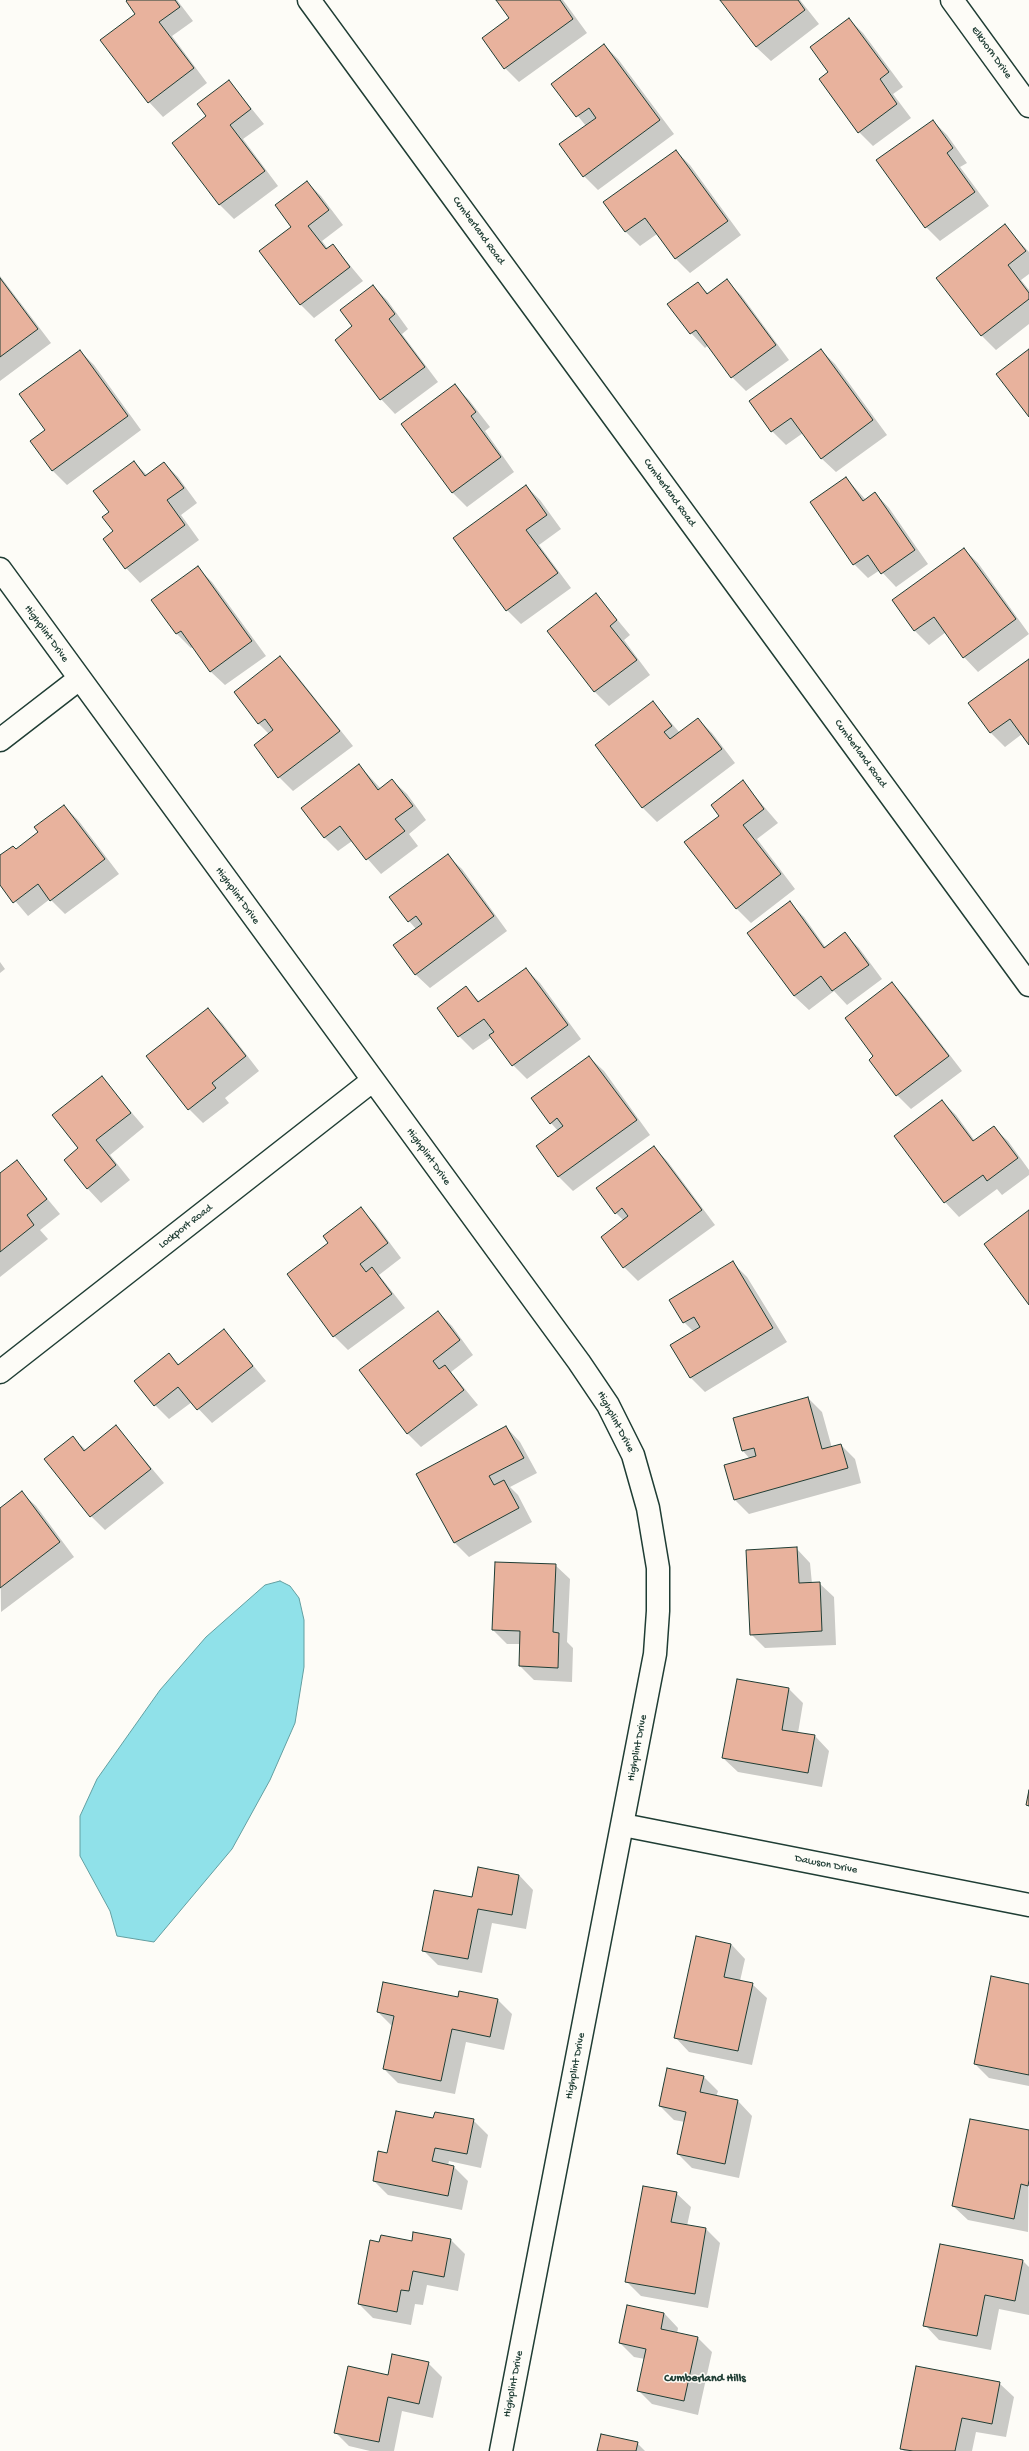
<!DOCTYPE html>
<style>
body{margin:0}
canvas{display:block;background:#fdfcf7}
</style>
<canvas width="1029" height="2451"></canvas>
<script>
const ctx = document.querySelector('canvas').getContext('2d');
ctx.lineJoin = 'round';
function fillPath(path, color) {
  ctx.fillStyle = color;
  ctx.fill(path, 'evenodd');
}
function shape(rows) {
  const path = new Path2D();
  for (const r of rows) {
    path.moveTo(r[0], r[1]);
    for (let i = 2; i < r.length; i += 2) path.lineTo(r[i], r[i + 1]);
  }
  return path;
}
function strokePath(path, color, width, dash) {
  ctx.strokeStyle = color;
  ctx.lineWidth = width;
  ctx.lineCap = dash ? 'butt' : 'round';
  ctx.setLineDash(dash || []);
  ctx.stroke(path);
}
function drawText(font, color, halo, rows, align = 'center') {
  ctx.font = font + ' "Gochi Hand",sans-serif';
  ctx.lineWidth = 3;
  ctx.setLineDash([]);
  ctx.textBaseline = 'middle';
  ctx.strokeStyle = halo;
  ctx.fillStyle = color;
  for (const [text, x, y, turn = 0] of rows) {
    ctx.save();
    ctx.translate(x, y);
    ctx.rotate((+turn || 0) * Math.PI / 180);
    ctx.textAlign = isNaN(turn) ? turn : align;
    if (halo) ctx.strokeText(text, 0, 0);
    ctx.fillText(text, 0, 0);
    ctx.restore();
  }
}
const water = shape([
 [280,1581,290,1586,299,1598,304,1620,304,1667,295,1723,270,1780,232,1849,154,1942,117,1936,110,1911,80,1856,80,1816,97,1779,160,1690,206,1637,265,1585,280,1581]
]);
fillPath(water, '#90e1e9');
strokePath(water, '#639fa1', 1);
fillPath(shape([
 [129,0,177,0,193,21,172,36,207,83,163,117,149,102,137,14],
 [497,0,563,0,587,33,519,82,505,68,510,18],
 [721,0,800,0,819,24,771,61,756,47],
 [849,19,863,33,903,87,893,94,911,118,873,146,859,132,830,73],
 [604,45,618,59,674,134,598,190,584,176,586,126,552,84],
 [229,81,264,124,243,139,278,186,234,219,220,205,173,143,208,116],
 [933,121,947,135,967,163,960,167,989,206,940,241,926,227],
 [676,151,690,165,741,235,690,273,676,259,657,234,640,246,626,232,605,202],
 [307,182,321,196,343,225,322,241,328,249,333,245,363,281,314,318,300,304,293,228],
 [1005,226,1029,252,1029,274,1021,280,1029,290,1029,324,996,350,982,336,938,278],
 [0,276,51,343,0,381],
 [727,281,741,295,789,360,746,391,732,377,708,345,705,348,691,333,697,283,709,294],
 [373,286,387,300,408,329,402,334,438,382,395,414,381,399,337,340,354,327],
 [821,350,835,364,887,435,836,472,821,458,803,433,786,445,772,431],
 [80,351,94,365,141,430,67,485,53,471,32,441,47,430],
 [455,386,469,400,490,427,485,431,514,472,467,507,452,492],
 [134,462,147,475,164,463,178,477,197,503,181,515,199,540,140,583,126,568,104,539,115,532,110,513],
 [846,478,866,500,875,493,889,508,928,564,896,587,880,570,868,578,854,564],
 [526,486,540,500,561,529,539,545,571,588,521,624,507,610,455,538],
 [964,549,978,563,1029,634,978,672,964,657,946,632,929,645,915,631,893,601],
 [198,568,212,582,266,656,225,685,210,671,193,647,191,648,177,634,153,600],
 [596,594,630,635,624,640,650,675,609,706,595,692,548,631],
 [280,658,294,672,353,746,293,791,279,777,255,745,269,734,258,723],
 [1029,660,1029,744,1022,734,1005,747,991,733,969,703],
 [653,702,680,733,698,719,712,733,735,763,657,822,643,808,596,745],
 [359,765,381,789,392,780,407,794,426,820,409,834,418,846,381,874,352,841,338,851,324,837],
 [743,782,778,823,757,839,795,889,751,923,737,909,686,842,720,816],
 [64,806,78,820,119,874,65,914,50,899,28,916,0,883,0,856,16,850,39,832],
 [447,855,462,869,507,931,430,988,415,974,416,929,409,921],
 [790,903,804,917,826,948,845,934,859,948,882,979,847,1005,834,991,809,1010,794,996,748,934],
 [0,962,5,969,0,973],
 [526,969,540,983,581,1039,527,1079,513,1065,492,1037,473,1050,459,1036,438,1008,466,988,480,1002],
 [892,983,906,998,962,1071,911,1109,897,1095,875,1056],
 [208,1009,222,1023,259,1071,225,1098,229,1103,203,1123,189,1109,147,1056],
 [589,1057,604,1071,650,1135,573,1191,559,1177,537,1147,558,1131,551,1123],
 [102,1078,144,1127,110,1155,130,1180,101,1203,87,1188,80,1148],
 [942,1101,956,1115,975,1141,993,1127,1008,1141,1029,1170,1029,1175,1002,1195,997,1189,959,1217,945,1202],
 [654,1147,668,1162,715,1225,638,1281,624,1267,602,1237,624,1221,616,1213],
 [16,1161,60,1214,40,1230,48,1239,0,1277,0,1175],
 [360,1209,375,1223,401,1258,379,1275,405,1308,348,1350,334,1336,329,1243],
 [733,1263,747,1277,787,1342,705,1392,690,1377,694,1332,684,1322],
 [438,1312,452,1326,473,1355,451,1372,478,1405,421,1447,407,1433],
 [224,1330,266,1381,212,1423,192,1402,169,1419,155,1405,169,1355,180,1365],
 [808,1398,822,1412,832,1448,841,1445,855,1459,861,1483,749,1514,735,1500,750,1459,743,1451,734,1419],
 [116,1426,164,1483,105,1530,91,1516,73,1438,86,1450],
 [506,1427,520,1442,537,1473,510,1487,518,1495,532,1522,469,1557,455,1543,418,1475],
 [21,1492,36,1506,74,1557,1,1612,0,1509],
 [796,1548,810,1563,812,1584,819,1583,834,1597,836,1645,765,1648,751,1634],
 [555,1565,570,1579,567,1642,573,1648,572,1682,534,1680,520,1666,521,1644,507,1644,493,1630],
 [789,1689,803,1703,798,1733,815,1736,829,1751,822,1787,738,1772,723,1758],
 [519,1875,533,1890,526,1929,492,1923,482,1973,438,1965,423,1950,473,1898],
 [731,1944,745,1959,740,1981,752,1984,767,1998,752,2065,689,2052,675,2037],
 [1029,1985,1029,2086,989,2078,975,2064],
 [459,1999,498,2000,512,2014,504,2050,466,2042,455,2094,398,2083,384,2069,392,2026,378,2012],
 [704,2077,718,2091,716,2097,738,2101,752,2116,739,2178,692,2168,678,2154,685,2122,674,2120,660,2106],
 [434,2119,473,2120,488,2135,481,2168,449,2161,448,2165,454,2167,468,2181,462,2210,388,2195,374,2181,388,2154],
 [1029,2131,1028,2232,968,2220,953,2206],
 [676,2193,691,2207,687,2226,706,2229,720,2243,708,2308,641,2296,626,2281],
 [451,2240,465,2254,458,2291,427,2285,423,2305,415,2304,411,2325,373,2318,359,2304,380,2243],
 [940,2245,1023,2261,1029,2267,1029,2315,999,2309,991,2350,939,2340,925,2325],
 [664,2313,678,2328,677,2334,698,2338,712,2352,698,2415,652,2404,638,2390,645,2359,634,2357,620,2343],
 [428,2363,442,2377,433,2418,402,2411,394,2451,370,2451,349,2446,335,2432,388,2376],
 [999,2383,1014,2397,1006,2437,976,2432,972,2451,904,2451,901,2448],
 [637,2443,645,2451,598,2451]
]), '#0003');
const building = shape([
 [127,0,175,0,180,7,159,22,194,68,148,103,100,40,135,14,126,1,127,0],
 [496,0,560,0,573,19,504,69,482,38,509,18,496,0],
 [720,0,798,0,805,10,756,47,720,0],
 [849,18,889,72,880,79,897,104,858,133,819,79,828,72,810,47,849,18],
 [604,44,660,120,583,177,559,144,596,118,589,108,576,117,551,84,604,44],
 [229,80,251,109,230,125,265,171,219,205,172,143,206,116,197,104,229,80],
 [933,120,953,148,947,153,975,192,925,228,876,160,933,120],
 [676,150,728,221,675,259,645,218,625,232,603,202,676,150],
 [307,181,329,210,308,226,326,249,333,244,350,267,300,305,259,251,291,227,275,205,307,181],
 [1005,224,1026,251,1008,265,1029,293,1029,299,981,336,936,278,1005,224],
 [0,278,38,329,0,357,0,278],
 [727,279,776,345,731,378,696,330,690,334,667,304,698,282,707,294,727,279],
 [373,285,395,314,389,319,425,367,380,400,335,340,352,326,340,310,373,285],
 [821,349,873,420,821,459,791,418,771,432,749,401,821,349],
 [1029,349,1029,417,996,374,1029,349],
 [80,350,128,416,52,471,30,441,45,430,19,394,80,350],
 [455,384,476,412,471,416,501,457,452,493,401,424,455,384],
 [134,461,145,476,164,462,184,488,167,500,185,525,125,569,103,539,113,531,102,517,109,512,93,491,134,461],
 [846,477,863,501,875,492,915,550,881,574,868,555,853,565,810,502,846,477],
 [526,485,547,515,526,530,558,573,506,611,453,538,526,485],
 [964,548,1016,619,963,658,934,617,914,631,892,600,964,548],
 [198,566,252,641,210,672,181,631,176,634,151,600,198,566],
 [596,593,617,620,610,626,637,660,594,692,547,631,596,593],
 [280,656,340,731,278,778,254,745,273,730,265,719,258,724,234,692,280,656],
 [1029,659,1029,745,1010,719,990,733,968,703,1029,659],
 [653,701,672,726,664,732,670,739,698,718,722,749,642,808,595,745,653,701],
 [359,764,378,790,392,779,413,806,395,819,405,831,366,860,340,826,324,838,301,808,359,764],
 [743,780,764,809,743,825,781,874,736,909,684,842,719,816,711,805,743,780],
 [64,805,105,859,50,901,38,884,13,903,0,885,0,855,13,846,16,849,38,832,34,827,64,805],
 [448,854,494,916,415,975,393,945,422,924,416,916,408,922,389,897,448,854],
 [790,901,824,948,845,932,869,965,832,991,821,976,794,996,747,933,790,901],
 [526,968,568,1025,512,1066,489,1035,494,1032,484,1019,458,1037,437,1008,466,986,478,1002,526,968],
 [892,982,949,1056,896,1096,869,1060,873,1056,845,1018,892,982],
 [208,1008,246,1056,212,1083,216,1088,188,1110,146,1056,208,1008],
 [589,1056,637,1120,558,1177,536,1146,563,1126,557,1118,550,1124,531,1098,589,1056],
 [102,1076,131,1113,96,1140,116,1165,87,1189,64,1160,78,1148,52,1115,102,1076],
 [942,1100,973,1141,994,1126,1018,1158,987,1181,983,1175,944,1203,894,1136,942,1100],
 [654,1146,702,1210,623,1268,601,1237,628,1216,622,1208,615,1214,596,1188,654,1146],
 [17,1160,47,1199,27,1215,34,1225,0,1252,0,1173,17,1160],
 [361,1207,388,1243,360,1264,366,1272,372,1267,392,1294,333,1337,287,1274,328,1243,323,1236,361,1207],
 [1029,1210,1029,1305,984,1244,1029,1210],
 [733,1261,773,1328,690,1378,670,1345,700,1327,694,1317,683,1323,669,1300,733,1261],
 [438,1311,460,1340,433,1361,439,1369,445,1365,464,1390,407,1434,359,1370,438,1311],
 [224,1329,253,1366,197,1410,178,1387,154,1406,134,1381,169,1353,178,1365,224,1329],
 [808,1397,822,1449,841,1444,848,1468,734,1500,724,1465,756,1456,754,1448,742,1451,733,1418,808,1397],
 [116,1425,151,1469,90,1517,44,1459,73,1436,84,1451,116,1425],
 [506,1426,524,1458,489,1476,494,1485,504,1480,519,1508,454,1543,416,1474,506,1426],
 [22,1491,60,1542,0,1588,0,1508,22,1491],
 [797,1547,799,1583,820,1582,822,1631,750,1635,746,1550,797,1547],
 [495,1562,556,1564,553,1632,559,1633,558,1668,519,1666,520,1631,492,1630,495,1562],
 [737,1679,789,1688,782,1730,815,1735,808,1773,722,1758,737,1679],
 [1029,1790,1029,1806,1026,1805,1029,1790],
 [478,1867,519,1875,512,1915,478,1909,468,1959,422,1951,434,1890,472,1897,478,1867],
 [696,1936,731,1944,724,1977,753,1983,738,2051,674,2038,696,1936],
 [991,1976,1029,1984,1029,2075,974,2064,991,1976],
 [383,1982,458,1997,459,1991,498,1999,490,2037,452,2029,441,2081,383,2069,394,2016,377,2012,383,1982],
 [667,2068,704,2076,700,2092,738,2100,725,2164,677,2154,686,2112,659,2106,667,2068],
 [396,2111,433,2118,435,2112,474,2119,467,2154,435,2148,432,2161,454,2166,448,2196,373,2181,378,2151,387,2153,396,2111],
 [970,2119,1029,2130,1029,2180,1028,2186,1021,2184,1014,2219,952,2206,970,2119],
 [643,2186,677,2192,671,2222,706,2228,695,2294,625,2282,643,2186],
 [413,2232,451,2239,444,2277,413,2271,409,2291,401,2290,397,2312,358,2304,370,2240,379,2242,381,2235,412,2241,413,2232],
 [940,2244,1023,2260,1015,2301,985,2295,977,2336,923,2326,940,2244],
 [627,2305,664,2313,661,2329,698,2337,684,2401,637,2391,646,2349,619,2343,627,2305],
 [392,2354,429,2362,419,2404,388,2397,379,2442,334,2433,348,2366,388,2375,392,2354],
 [916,2366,1000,2382,992,2424,962,2418,955,2451,913,2451,900,2449,916,2366],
 [601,2434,638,2442,636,2451,597,2451,601,2434]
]);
fillPath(building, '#e8b29d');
strokePath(building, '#1f3d34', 1);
const street = shape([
 [309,0,1029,985],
 [952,0,1029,106],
 [0,569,579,1362,608,1405,633,1455,648,1508,658,1568,658,1611,655,1654,501,2451],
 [0,740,79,679],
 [0,1372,372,1081],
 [623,1825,1029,1905]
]);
strokePath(street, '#1f3d34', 25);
strokePath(street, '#fdfcf7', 22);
drawText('11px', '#1f3d34', '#fdfcf7', [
 ["Elkhorn Drive",991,53,54],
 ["Cumberland Road",478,231,54],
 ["Cumberland Road",669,493,54],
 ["Highplint Drive",46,634,54],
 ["Cumberland Road",860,754,54],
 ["Highplint Drive",237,896,54],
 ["Highplint Drive",428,1157,54],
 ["Lockport Road",186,1227,-38],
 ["Highplint Drive",615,1422,62],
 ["Highplint Drive",638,1748,-79],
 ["Dawson Drive",826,1865,11],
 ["Highplint Drive",576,2066,-79],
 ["Highplint Drive",514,2384,-79]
]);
drawText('bold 12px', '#1f3d34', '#fdfcf7', [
 ["Cumberland Hills",705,2379]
]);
</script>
